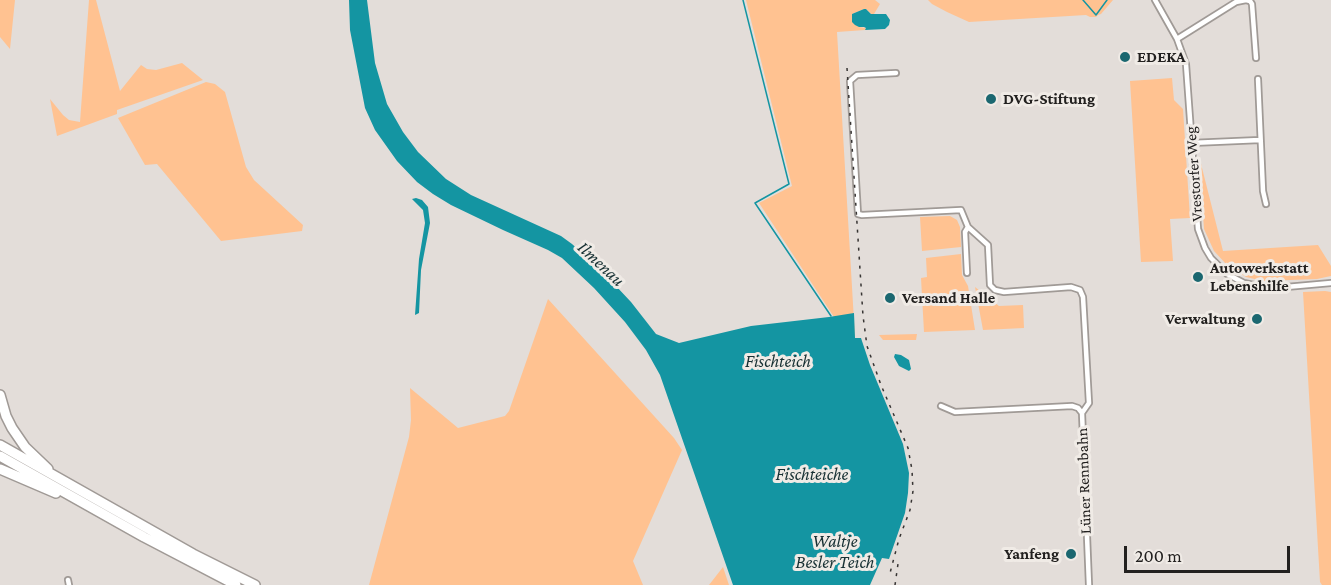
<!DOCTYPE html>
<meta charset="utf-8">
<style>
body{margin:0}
#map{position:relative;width:1331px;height:585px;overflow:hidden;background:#e3ddd9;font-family:"Crimson Pro",serif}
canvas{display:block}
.scale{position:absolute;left:1124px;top:546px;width:166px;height:27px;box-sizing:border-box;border:3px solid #22201f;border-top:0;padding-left:8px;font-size:18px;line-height:21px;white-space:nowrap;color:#22201f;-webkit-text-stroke:4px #f0ebe6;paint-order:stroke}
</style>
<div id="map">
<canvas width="1331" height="585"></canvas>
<div class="scale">200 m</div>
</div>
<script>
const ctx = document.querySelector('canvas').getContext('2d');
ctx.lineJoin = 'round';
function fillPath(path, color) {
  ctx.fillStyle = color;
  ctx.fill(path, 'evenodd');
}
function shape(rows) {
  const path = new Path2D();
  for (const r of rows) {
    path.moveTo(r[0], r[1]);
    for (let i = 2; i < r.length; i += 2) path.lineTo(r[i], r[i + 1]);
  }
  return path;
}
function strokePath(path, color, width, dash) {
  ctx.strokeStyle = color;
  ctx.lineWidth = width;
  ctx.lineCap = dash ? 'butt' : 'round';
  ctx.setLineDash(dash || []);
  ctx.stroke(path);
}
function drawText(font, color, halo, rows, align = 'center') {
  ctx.font = font + ' "Crimson Pro",serif';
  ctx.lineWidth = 6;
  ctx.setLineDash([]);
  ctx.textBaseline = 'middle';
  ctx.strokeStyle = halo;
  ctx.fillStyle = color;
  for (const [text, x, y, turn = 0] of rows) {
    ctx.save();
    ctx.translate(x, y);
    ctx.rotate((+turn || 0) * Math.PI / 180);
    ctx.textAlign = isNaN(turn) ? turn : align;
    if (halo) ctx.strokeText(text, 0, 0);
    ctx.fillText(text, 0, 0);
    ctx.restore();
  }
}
fillPath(shape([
 [0,0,15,0,10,49,0,37],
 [89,0,96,0,120,91,141,65,147,69,156,70,182,63,203,80,117,110,117,114,57,136,50,99,63,115,69,120,80,122],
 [746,0,875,0,880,4,874,14,871,14,866,9,864,9,852,14,859,27,866,28,865,30,837,32,855,338,829,318,834,317,759,203,792,186],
 [928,0,1113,0,1101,14,1098,15,1096,17,1090,17,1086,15,969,22,947,12,932,4],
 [1172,78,1174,100,1183,109,1190,218,1170,219,1173,261,1141,262,1130,81],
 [206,82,215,84,225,92,246,167,254,180,303,225,302,231,221,241,157,164,145,165,118,118],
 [1199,156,1223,251,1318,245,1331,266,1331,276,1317,279,1263,281,1246,277,1226,264,1214,251,1204,229],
 [950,216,957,220,960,227,961,247,922,251,920,217],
 [961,254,962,275,968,286,975,330,924,332,921,278,927,277,926,258],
 [975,287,999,306,1023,305,1024,328,983,330],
 [1325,291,1331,292,1331,585,1322,585,1320,582,1303,292],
 [548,299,674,438,682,450,633,561,643,585,369,585,409,437,411,420,410,388,458,428,505,416,509,411],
 [917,334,916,340,883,340,879,335],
 [723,567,729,585,709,585]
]), '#ffc291');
fillPath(shape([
 [349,0,367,0,375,63,387,104,403,132,418,152,446,179,471,195,561,236,572,244,600,269,631,302,656,334,679,343,751,326,829,317,854,313,855,338,861,338,870,365,903,444,909,473,908,493,905,513,889,559,882,558,870,585,733,585,660,375,646,350,625,322,594,288,562,258,548,250,503,230,451,205,433,194,417,182,397,161,375,130,365,108,350,30],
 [864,9,866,9,871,14,886,14,890,20,889,25,885,29,865,30,866,28,864,27,859,27,855,25,852,22,852,14],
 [416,198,422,200,428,207,430,223,421,270,419,313,415,315,419,259,425,223,423,210,412,199],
 [895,354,901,355,909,360,911,369,909,371,899,366,894,357]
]), '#1495a2');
strokePath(shape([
 [743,0,789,184,755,203,831,316],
 [1083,0,1096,15,1107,0]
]), '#1495a2', 1.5);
const minor = shape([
 [1155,0,1177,39,1186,64,1198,229,1205,248,1211,258,1227,274,1244,283,1254,285,1275,288,1331,283],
 [1177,39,1236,2,1246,0,1250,1,1252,4,1256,58],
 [896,73,857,75,850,81,858,214,862,215,961,210,968,227,988,245,990,285,995,290,1004,292,1071,287,1080,290,1083,297,1089,403,1082,413],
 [1258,79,1263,191,1266,204],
 [1191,143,1260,140],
 [967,273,965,232,968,227],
 [941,406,955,412,1072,406,1078,408,1082,413,1089,585],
 [68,580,69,585]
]);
const motorway = shape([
 [0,395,6,416,12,428,25,447,48,469],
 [0,445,193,554,255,585],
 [0,456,144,537,236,585],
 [0,469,56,493]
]);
strokePath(minor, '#a09a96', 8);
strokePath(motorway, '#a09a96', 12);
strokePath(minor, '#fff', 4.5);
strokePath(motorway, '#fff', 9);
strokePath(shape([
 [847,68,863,316,867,346,881,385,908,448,912,470,913,491,910,510,899,539,890,573],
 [895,585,898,564]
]), '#373433', 1.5, [3, 6]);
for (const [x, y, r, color] of [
 [1125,57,6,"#1b6770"],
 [991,99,6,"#1b6770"],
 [1198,277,6,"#1b6770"],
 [890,298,6,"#1b6770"],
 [1257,319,6,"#1b6770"],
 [1071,554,6,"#1b6770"]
]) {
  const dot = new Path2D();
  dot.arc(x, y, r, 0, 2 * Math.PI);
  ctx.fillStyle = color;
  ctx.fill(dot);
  strokePath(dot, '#f0ebe6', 2);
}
drawText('bold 16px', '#22201f', '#f0ebe6', [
 ["EDEKA",1137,57],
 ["DVG-Stiftung",1003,99],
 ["Autowerkstatt",1210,268],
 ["Lebenshilfe",1210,286],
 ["Versand Halle",902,298],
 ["Verwaltung",1245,319,"right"],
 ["Yanfeng",1059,554,"right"]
], 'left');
drawText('16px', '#22201f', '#f0ebe6', [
 ["Vrestorfer Weg",1194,174,-94],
 ["Lüner Rennbahn",1084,481,-92]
]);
drawText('italic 18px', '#173033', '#f0ebe6', [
 ["Ilmenau",601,264,43],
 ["Fischteich",778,361],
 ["Fischteiche",812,474],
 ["Waltje",835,541],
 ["Besler Teich",835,562]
]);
</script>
